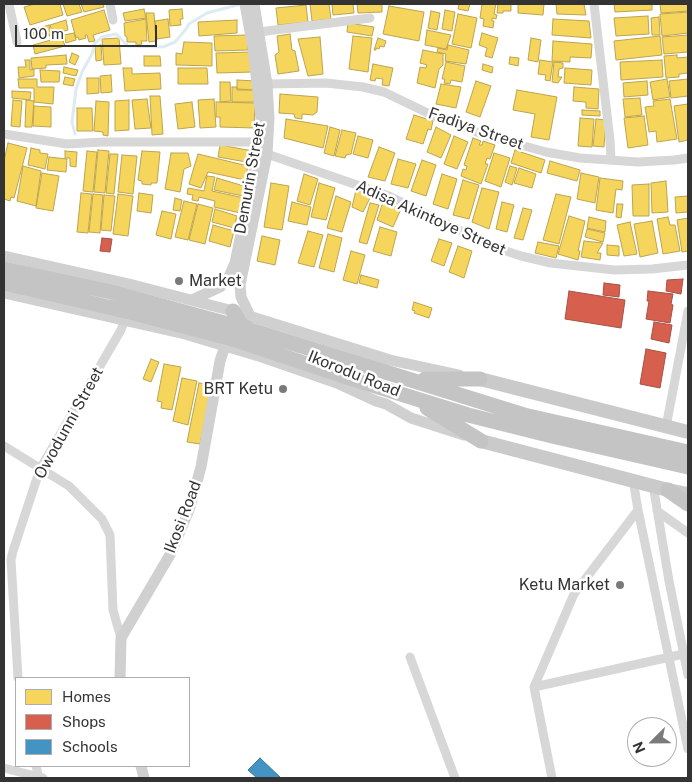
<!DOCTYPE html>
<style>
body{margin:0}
#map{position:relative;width:692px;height:782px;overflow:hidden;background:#fff;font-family:"Public Sans",sans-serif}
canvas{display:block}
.frame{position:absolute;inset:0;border:5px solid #333;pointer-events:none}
.legend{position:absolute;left:15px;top:677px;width:175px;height:90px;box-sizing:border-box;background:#fff;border:1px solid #adadad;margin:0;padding:6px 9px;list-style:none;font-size:15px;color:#333}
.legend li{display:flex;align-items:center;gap:10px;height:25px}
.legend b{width:25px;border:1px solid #adadad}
.north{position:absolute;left:627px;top:717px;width:50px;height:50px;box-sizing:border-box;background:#fff;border:1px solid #adadad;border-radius:50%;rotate:247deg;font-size:14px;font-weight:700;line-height:20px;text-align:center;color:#333}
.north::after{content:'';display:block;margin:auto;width:18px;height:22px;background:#7a7a7a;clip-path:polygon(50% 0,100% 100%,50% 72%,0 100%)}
.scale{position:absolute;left:15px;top:25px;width:142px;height:22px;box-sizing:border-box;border:2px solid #333;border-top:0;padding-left:6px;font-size:15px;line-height:18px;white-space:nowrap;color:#333;-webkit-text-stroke:4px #fff;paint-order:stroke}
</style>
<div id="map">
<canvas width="692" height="782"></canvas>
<div class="frame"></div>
<ul class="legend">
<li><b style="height:14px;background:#f6d55c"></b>Homes</li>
<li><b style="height:14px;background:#d6604d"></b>Shops</li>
<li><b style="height:14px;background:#4393c3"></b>Schools</li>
</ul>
<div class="north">N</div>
<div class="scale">100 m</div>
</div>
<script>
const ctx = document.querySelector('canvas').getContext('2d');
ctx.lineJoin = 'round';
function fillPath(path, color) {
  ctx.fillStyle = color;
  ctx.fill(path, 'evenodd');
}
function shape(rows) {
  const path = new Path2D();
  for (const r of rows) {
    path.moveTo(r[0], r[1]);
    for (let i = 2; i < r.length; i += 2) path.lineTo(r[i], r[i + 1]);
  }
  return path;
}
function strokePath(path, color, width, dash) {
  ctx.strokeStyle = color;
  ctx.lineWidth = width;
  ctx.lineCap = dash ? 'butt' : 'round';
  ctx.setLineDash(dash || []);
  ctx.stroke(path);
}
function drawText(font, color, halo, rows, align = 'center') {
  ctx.font = font + ' "Public Sans",sans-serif';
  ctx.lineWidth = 5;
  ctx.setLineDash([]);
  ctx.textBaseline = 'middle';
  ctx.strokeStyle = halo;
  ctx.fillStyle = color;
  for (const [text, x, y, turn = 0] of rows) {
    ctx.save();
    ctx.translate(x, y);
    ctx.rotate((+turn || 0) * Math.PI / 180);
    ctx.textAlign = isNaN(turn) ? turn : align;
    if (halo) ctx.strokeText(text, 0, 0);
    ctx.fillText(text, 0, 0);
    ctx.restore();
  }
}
const homes = shape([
 [35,4,60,4,63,15,30,25,24,7,35,4],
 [63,4,79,4,82,12,67,16,63,4],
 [81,4,103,4,104,7,84,12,81,4],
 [310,4,329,4,331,19,312,21,310,4],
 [332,4,353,4,354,13,333,15,332,4],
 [357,4,382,4,382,12,358,13,357,4],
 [459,4,470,4,468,11,458,9,459,4],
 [482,4,496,4,494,14,497,15,496,19,492,18,492,21,494,21,493,28,483,26,484,19,480,18,482,4],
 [498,4,511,4,511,11,503,11,503,13,497,13,498,4],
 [518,4,544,4,543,15,518,13,518,4],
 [556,4,584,4,586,15,557,14,556,4],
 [614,4,652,4,652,10,615,12,614,4],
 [660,4,688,4,688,11,661,13,660,4],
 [306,5,308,22,278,25,276,8,306,5],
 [389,6,424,12,419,41,383,34,389,6],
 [144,9,146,18,125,21,123,13,144,9],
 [182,9,183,19,180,19,181,25,170,26,169,10,182,9],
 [104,10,110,30,93,35,95,41,89,42,87,35,85,35,86,38,79,40,78,37,76,38,71,20,104,10],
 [445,10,455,12,452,31,442,29,445,10],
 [431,11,440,13,437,30,428,28,431,11],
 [688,12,688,33,662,36,660,14,688,12],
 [146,13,154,13,156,41,149,42,146,13],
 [458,14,477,18,471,48,452,44,458,14],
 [648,16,649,34,616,36,614,18,648,16],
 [659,17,660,35,652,35,651,18,659,17],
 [146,19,147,41,141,41,142,44,136,45,136,42,127,42,127,37,125,36,124,23,146,19],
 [168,19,170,37,157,39,155,21,168,19],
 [553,19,589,21,591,38,552,35,553,19],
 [66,20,68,30,53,34,50,25,66,20],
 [237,20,237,33,199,36,198,22,237,20],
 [348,23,374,27,372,36,347,32,348,23],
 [49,25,51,36,49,36,49,34,34,38,32,30,49,25],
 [427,30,451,35,446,49,425,45,427,30],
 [74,33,76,40,66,43,64,35,74,33],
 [482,33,498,38,492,58,485,56,487,48,479,45,482,33],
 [290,34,292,50,295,51,299,71,278,74,275,55,279,52,277,36,290,34],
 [247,35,248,50,215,51,214,36,247,35],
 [688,35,688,52,664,54,662,37,688,35],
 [353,36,372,38,368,72,349,69,353,36],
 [660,36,662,55,616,60,614,41,660,36],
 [62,37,65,46,35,54,33,45,62,37],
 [320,37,323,74,308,76,298,39,320,37],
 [119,38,121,64,104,65,102,39,119,38],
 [378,38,386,41,384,47,380,46,379,49,376,48,376,50,374,50,378,38],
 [531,38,541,40,538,62,528,60,531,38],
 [553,41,592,44,591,58,570,57,570,62,552,61,553,41],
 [184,42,212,43,212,66,176,65,176,53,182,54,184,42],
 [101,45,102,60,96,61,95,46,101,45],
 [448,45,469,50,466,64,445,61,446,54,437,52,438,48,447,50,448,45],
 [423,50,443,54,443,65,439,69,435,88,417,83,420,67,426,68,427,65,420,63,423,50],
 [253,52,253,72,217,73,216,53,253,52],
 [72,53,79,56,75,65,69,62,72,53],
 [66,55,67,64,46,65,46,68,32,69,31,58,66,55],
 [677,55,677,58,688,57,688,73,679,74,679,77,666,78,664,56,677,55],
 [144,56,160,56,161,66,144,66,144,56],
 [510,57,519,58,518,66,509,64,510,57],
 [25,60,30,60,30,70,34,69,34,76,19,78,18,67,26,67,25,60],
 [540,60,553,62,550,81,545,80,546,75,538,74,540,60],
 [662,60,663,77,621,80,620,62,662,60],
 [446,62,465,66,462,82,451,80,450,84,444,83,445,79,442,79,446,62],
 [554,62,563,63,563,68,559,69,558,77,562,77,558,83,552,82,554,62],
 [373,64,393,68,389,86,382,85,383,79,376,78,375,81,370,80,373,64],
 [483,64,493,67,492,73,482,70,483,64],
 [64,67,78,70,76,76,63,73,64,67],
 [123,68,132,68,132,74,160,73,161,89,125,91,123,68],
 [178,68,207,68,208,84,178,84,178,68],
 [565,68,592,70,591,85,564,83,565,68],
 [40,70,60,71,59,82,41,82,40,70],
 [111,75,112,92,101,93,100,76,111,75],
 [65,77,75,79,73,86,63,84,65,77],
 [87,78,99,78,99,93,87,94,87,78],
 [18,79,37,79,37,87,54,87,53,104,34,102,34,88,19,88,18,79],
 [667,79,670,97,653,100,650,82,667,79],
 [688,79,688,96,671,98,669,81,688,79],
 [237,80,256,81,255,90,237,89,237,80],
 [476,81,491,86,480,117,466,112,476,81],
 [647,81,648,95,624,97,623,83,647,81],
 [220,82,230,82,231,101,220,102,220,82],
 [441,84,461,87,456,108,436,104,441,84],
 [232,87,237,87,237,90,256,90,256,102,232,102,232,87],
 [574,87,599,89,598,109,586,108,586,102,573,101,574,87],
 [517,90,557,97,549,140,531,137,535,114,513,110,517,90],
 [12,91,31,92,30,100,12,98,12,91],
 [280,94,318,97,317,112,313,115,302,114,302,119,295,118,294,114,279,113,280,94],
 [150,96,160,96,163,134,152,135,150,96],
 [640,98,642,115,625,117,623,99,640,98],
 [147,99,151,128,135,129,132,100,147,99],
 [214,99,216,127,200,128,198,100,214,99],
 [670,99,677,139,657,142,656,131,649,132,645,107,654,106,653,101,670,99],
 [13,100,22,101,20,127,11,126,13,100],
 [26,100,34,101,32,127,25,127,26,100],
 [129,100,129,130,115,131,115,101,129,100],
 [96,101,109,102,108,136,103,135,103,132,94,131,96,101],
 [192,102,195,127,178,129,175,104,192,102],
 [216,102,255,103,254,128,220,127,220,117,216,117,216,102],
 [688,104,688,140,679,142,674,106,688,104],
 [34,106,51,107,51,127,33,126,34,106],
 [77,108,92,108,93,131,77,131,77,108],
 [582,110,600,111,600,116,582,115,582,110],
 [414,115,433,121,431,130,428,129,423,144,406,139,414,115],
 [644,116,648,145,628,148,624,118,644,116],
 [580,118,594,119,592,147,578,146,580,118],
 [286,119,328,126,323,148,284,138,286,119],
 [596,119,606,120,604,147,593,146,596,119],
 [330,127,340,130,334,156,324,153,330,127],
 [436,127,451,135,441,158,427,152,436,127],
 [342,130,356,133,351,154,346,155,345,158,335,156,342,130],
 [358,136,373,140,368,158,353,154,358,136],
 [454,136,468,142,457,169,444,164,454,136],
 [473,138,481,141,479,145,482,145,483,141,495,145,490,159,487,158,485,164,488,164,481,184,461,176,463,169,466,170,467,166,464,165,473,138],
 [8,143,27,148,14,198,11,197,10,201,4,199,4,161,8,143],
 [220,145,253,151,252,163,218,157,220,145],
 [379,147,395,153,385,181,368,177,379,147],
 [31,148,40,150,40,153,48,154,45,169,28,165,31,148],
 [98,150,109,151,105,193,94,192,98,150],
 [515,150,545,160,541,173,511,163,515,150],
 [65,151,77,152,76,167,70,166,70,158,65,158,65,151],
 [87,151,97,152,93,192,83,191,87,151],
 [142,151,160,152,157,183,151,183,151,185,142,184,142,181,138,180,142,151],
 [171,153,188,153,191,166,184,169,180,192,165,189,171,153],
 [494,153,510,158,501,187,485,181,494,153],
 [110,154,118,154,114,194,106,193,110,154],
 [198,154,248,166,245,180,208,172,201,188,189,184,198,154],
 [122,155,137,156,133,194,118,192,122,155],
 [49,157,67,159,66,172,47,170,49,157],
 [398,159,416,164,408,188,391,184,398,159],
 [422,160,436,165,426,196,411,191,422,160],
 [550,161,580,170,577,181,547,173,550,161],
 [23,166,41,171,36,206,17,201,23,166],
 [510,166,517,168,512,185,505,182,510,166],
 [519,168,536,174,532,188,514,183,519,168],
 [42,173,59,176,53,211,36,208,42,173],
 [581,173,599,177,595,203,577,199,581,173],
 [304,174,318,179,310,205,297,201,304,174],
 [442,174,457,179,448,209,433,204,442,174],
 [207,176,215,177,212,191,244,198,240,213,214,207,215,201,199,197,198,201,192,200,193,195,187,194,188,188,204,191,207,176],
 [217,178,244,186,243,196,214,190,217,178],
 [600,178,623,181,622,190,616,189,613,213,596,210,600,178],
 [463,180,479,185,469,219,453,215,463,180],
 [666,181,668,212,652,213,651,183,666,181],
 [271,183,289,186,282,230,264,227,271,183],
 [319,183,335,188,326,220,311,217,319,183],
 [649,184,649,216,633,216,632,185,649,184],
 [482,188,499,192,489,229,472,222,482,188],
 [356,190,372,194,363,212,352,207,356,190],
 [81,193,92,194,88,233,77,232,81,193],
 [139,193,153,195,151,213,137,211,139,193],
 [93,194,103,195,100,233,89,232,93,194],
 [118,194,133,196,128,236,113,234,118,194],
 [556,194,571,197,559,244,543,240,556,194],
 [104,195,115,196,111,231,101,230,104,195],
 [336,196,351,202,342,232,327,228,336,196],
 [688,196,688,212,676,213,675,197,688,196],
 [175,198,182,200,180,211,173,210,175,198],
 [184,201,197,204,188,240,175,237,184,201],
 [292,202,311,207,307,225,288,221,292,202],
 [383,202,401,209,393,227,377,220,383,202],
 [502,202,514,205,507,232,496,229,502,202],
 [370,203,379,205,367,244,359,242,370,203],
 [198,204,213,208,205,244,189,240,198,204],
 [617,204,623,204,621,218,616,217,617,204],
 [523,208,532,210,523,240,514,238,523,208],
 [215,209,237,216,234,228,212,222,215,209],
 [162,211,176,214,171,239,156,235,162,211],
 [569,216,585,221,578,251,580,251,578,260,558,254,569,216],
 [589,217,606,221,605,232,587,228,589,217],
 [668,217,670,225,675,225,680,251,663,254,657,219,668,217],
 [688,218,688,251,682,252,677,220,688,218],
 [652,221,658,253,640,257,634,224,652,221],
 [630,222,637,254,624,256,617,225,630,222],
 [213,225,234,231,230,247,209,241,213,225],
 [380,227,397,232,391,256,373,251,380,227],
 [587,229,605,233,603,242,585,237,587,229],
 [308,231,323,235,314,267,298,263,308,231],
 [328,234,342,238,334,272,319,268,328,234],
 [262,236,280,240,275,265,257,261,262,236],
 [439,239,452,243,444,266,431,261,439,239],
 [584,241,603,243,597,253,601,253,600,260,581,257,584,241],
 [538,242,559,246,556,258,535,253,538,242],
 [607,245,619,246,619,256,607,255,607,245],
 [458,246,472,251,464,278,449,272,458,246],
 [351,251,365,255,357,284,343,280,351,251],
 [361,275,379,280,377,288,359,283,361,275],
 [414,302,432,308,429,318,414,313,415,311,412,310,414,302],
 [151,359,159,362,151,382,143,379,151,359],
 [164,364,181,367,172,410,161,408,162,402,157,401,164,364],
 [182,378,197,381,188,425,173,421,182,378],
 [199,383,212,385,200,444,187,442,199,383]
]);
fillPath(homes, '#f6d55c');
strokePath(homes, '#bca450', 1);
const shops = shape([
 [102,238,112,239,110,252,100,251,102,238],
 [683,279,681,294,666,291,667,280,683,279],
 [604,283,620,285,619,297,603,295,604,283],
 [569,291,625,300,621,328,565,319,569,291],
 [648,291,673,294,671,304,673,305,670,323,646,319,649,301,647,301,648,291],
 [654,322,672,325,669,343,651,339,654,322],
 [646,349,666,353,660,388,640,384,646,349]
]);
fillPath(shops, '#d6604d');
strokePath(shops, '#a55245', 1);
const schools = shape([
 [260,758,281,778,257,778,248,770,260,758]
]);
fillPath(schools, '#4393c3');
strokePath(schools, '#3e7698', 1);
strokePath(shape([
 [75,134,72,122,76,89,82,72,93,52,94,44,102,37,116,34,128,46,163,47,175,42,186,29,189,24,207,13,241,4]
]), '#ddebf3', 3);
strokePath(shape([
 [9,4,17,42],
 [110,4,113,20],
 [594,4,610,140,611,160],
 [259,32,370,18],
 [267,84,326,83,363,87,384,92,436,117,485,135,546,152,580,158,638,162,674,160,688,158],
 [4,134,67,144,103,142,259,142],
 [267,154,389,196,494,247,521,256,551,263,614,270,652,269,688,265],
 [666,427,688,311],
 [4,446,69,486,102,519,110,535,113,610,121,638],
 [633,480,638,510,688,749],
 [653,485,669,581,688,675],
 [657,511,688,533],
 [410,657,455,778],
 [18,678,11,560,13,551,40,469,121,330,125,319],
 [534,687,688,653],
 [36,766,39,778],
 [4,768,43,778],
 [552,778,534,687,574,594,638,510]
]), '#d7d7d7', 9);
strokePath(shape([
 [4,256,129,284,233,311,390,360,459,375],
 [4,293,185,334,262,357,337,383,376,401,386,404,411,418,464,435],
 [192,300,220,287,228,279,235,263,258,152,261,119,253,48,245,4],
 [250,316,241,297,240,285,267,154,269,118,267,84,254,4],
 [120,678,121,638,171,553,189,510,201,467,220,361,225,346],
 [141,766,144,778]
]), '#d0d0d0', 11);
strokePath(shape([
 [480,379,688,432],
 [481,441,668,490,688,494]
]), '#cacaca', 14);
strokePath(shape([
 [4,269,111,292,250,330,524,415,688,452],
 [4,283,130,312,229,338,343,376,468,415,552,436,688,467],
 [233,311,241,325,249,329],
 [425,379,480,379],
 [427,408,481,441],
 [668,490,688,504]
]), '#c4c4c4', 15);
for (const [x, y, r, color] of [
 [179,281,5,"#7a7a7a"],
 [283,389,5,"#7a7a7a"],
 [620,585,5,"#7a7a7a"]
]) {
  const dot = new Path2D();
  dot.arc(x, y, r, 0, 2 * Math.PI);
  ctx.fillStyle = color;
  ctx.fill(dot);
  strokePath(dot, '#fff', 2);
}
drawText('16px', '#333', '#fff', [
 ["Fadiya Street",476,129,19],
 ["Demurin Street",250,178,-80],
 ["Adisa Akintoye Street",431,218,24],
 ["Ikorodu Road",354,374,22],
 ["Owodunni Street",69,423,-61],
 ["Ikosi Road",183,517,-69]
]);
drawText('16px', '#333', '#fff', [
 ["Market",189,281,"left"],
 ["BRT Ketu",273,389],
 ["Ketu Market",610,585]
], 'right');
</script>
